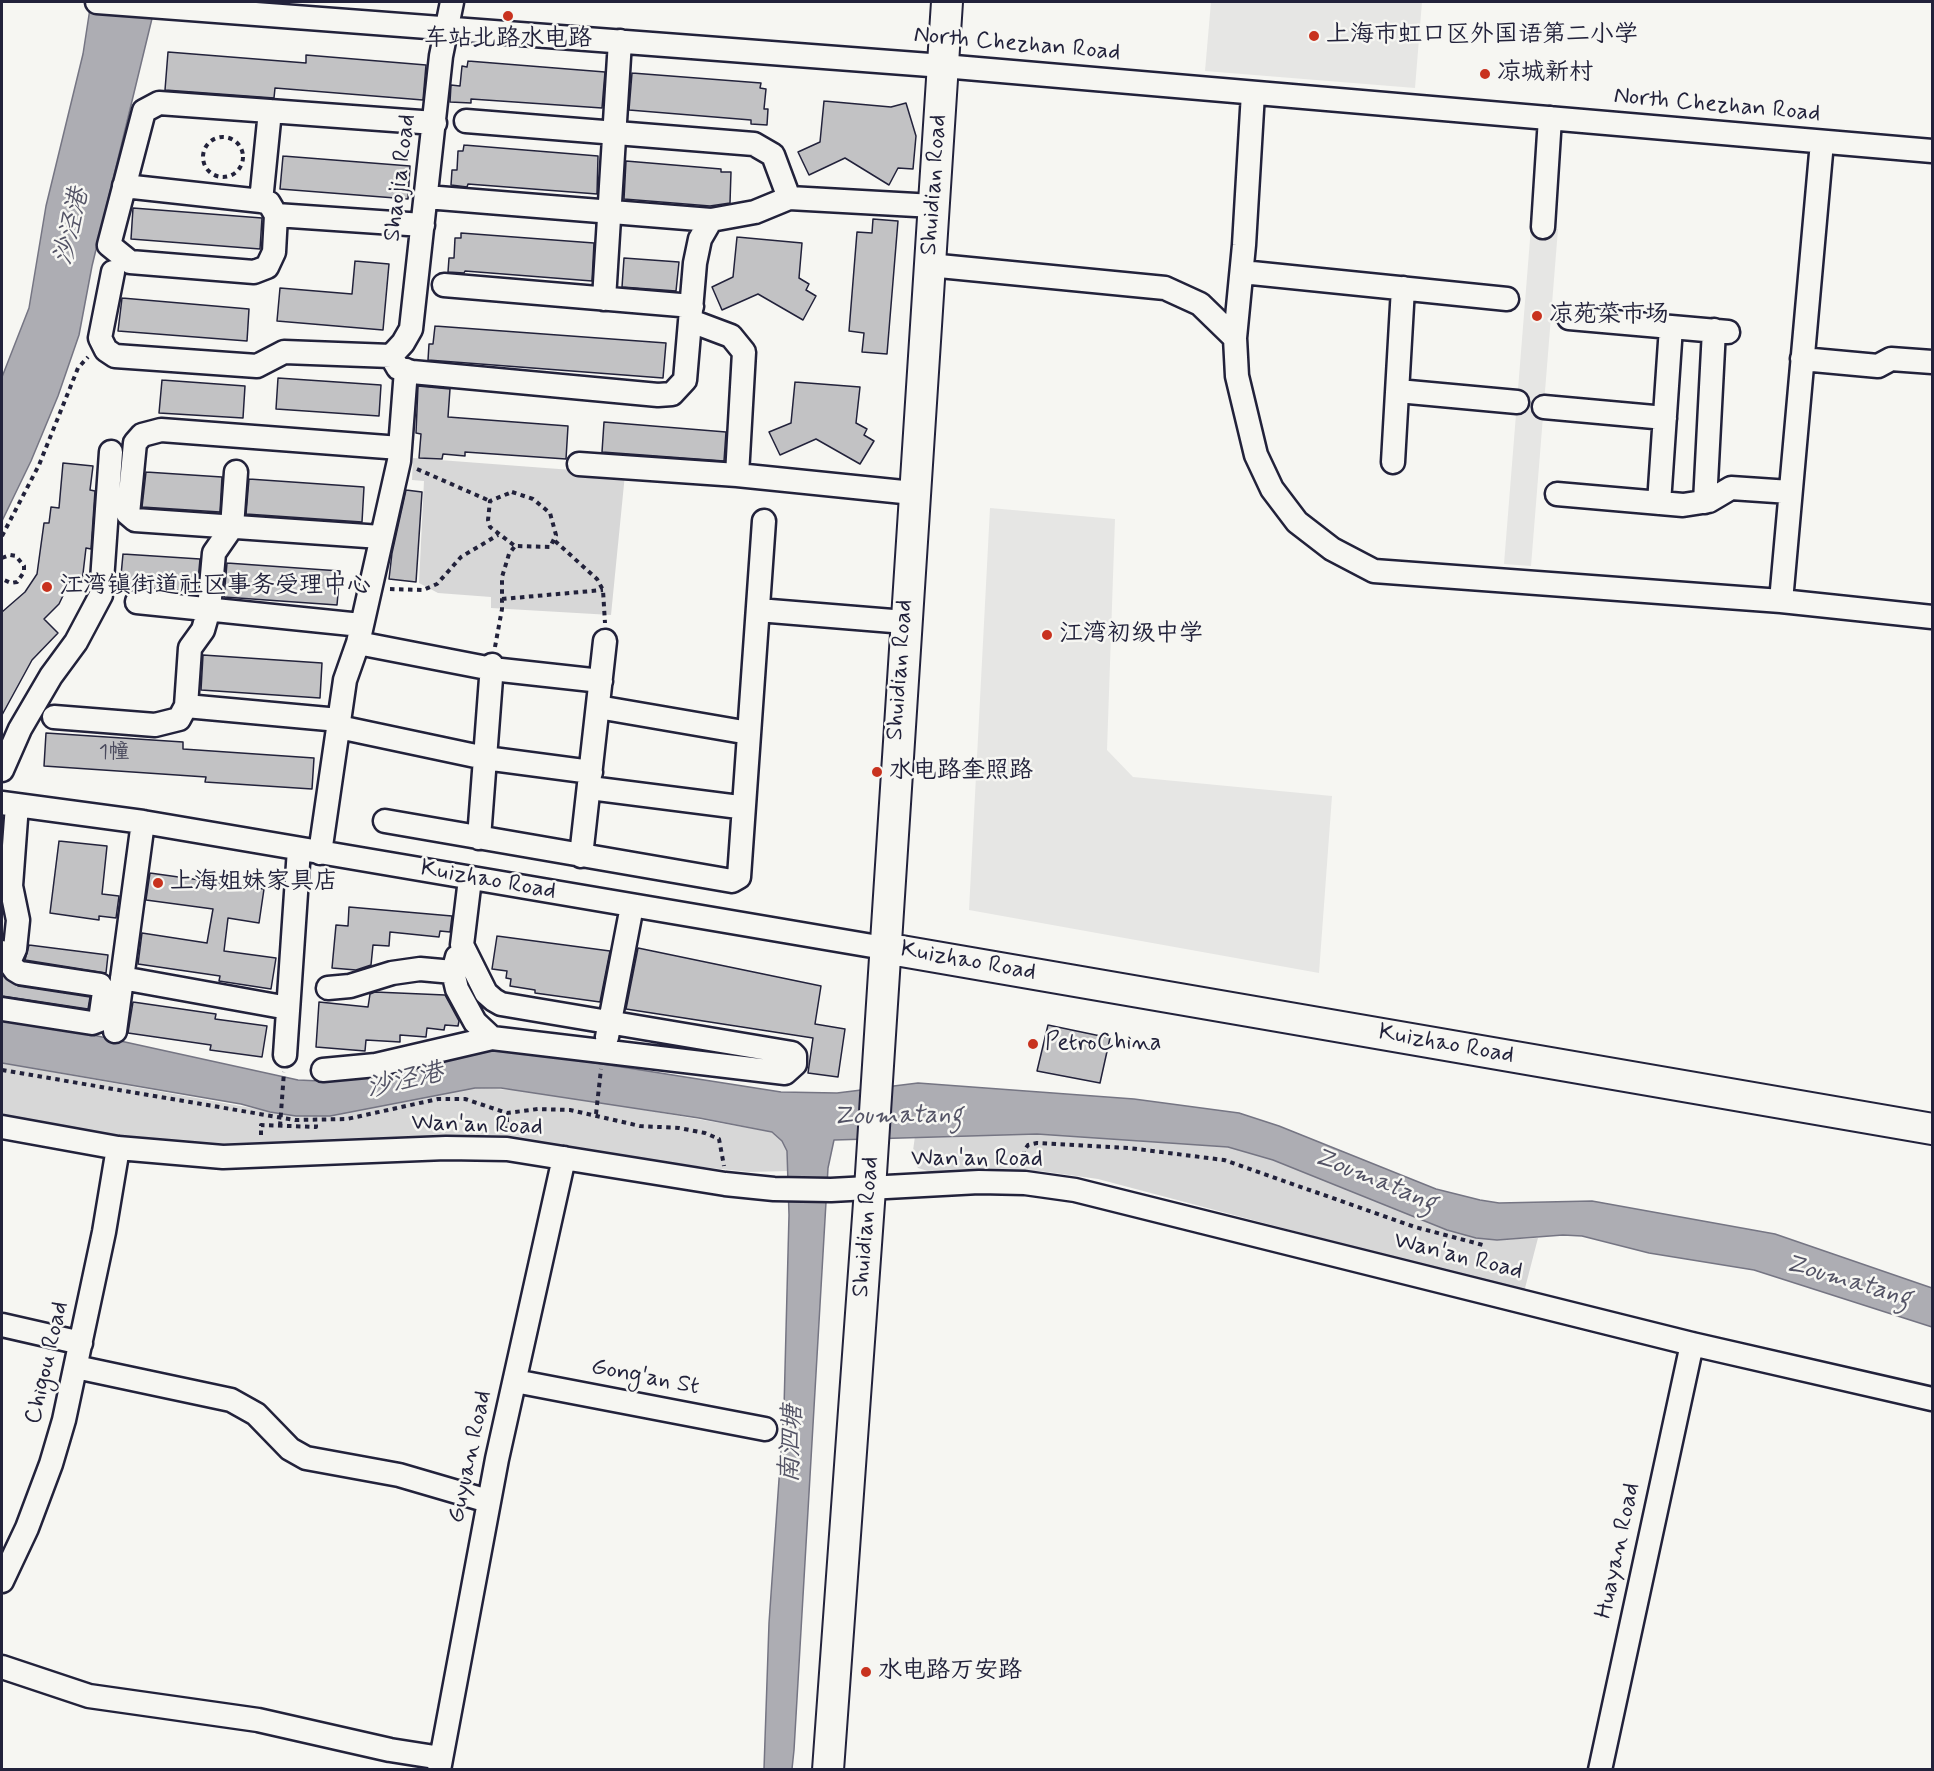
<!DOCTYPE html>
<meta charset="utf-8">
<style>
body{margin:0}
#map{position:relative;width:1934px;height:1771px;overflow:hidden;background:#f6f6f2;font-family:Mynerve,sans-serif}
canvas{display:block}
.frame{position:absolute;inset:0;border:3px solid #22223b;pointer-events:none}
</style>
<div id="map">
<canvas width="1934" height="1771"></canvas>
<div class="frame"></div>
</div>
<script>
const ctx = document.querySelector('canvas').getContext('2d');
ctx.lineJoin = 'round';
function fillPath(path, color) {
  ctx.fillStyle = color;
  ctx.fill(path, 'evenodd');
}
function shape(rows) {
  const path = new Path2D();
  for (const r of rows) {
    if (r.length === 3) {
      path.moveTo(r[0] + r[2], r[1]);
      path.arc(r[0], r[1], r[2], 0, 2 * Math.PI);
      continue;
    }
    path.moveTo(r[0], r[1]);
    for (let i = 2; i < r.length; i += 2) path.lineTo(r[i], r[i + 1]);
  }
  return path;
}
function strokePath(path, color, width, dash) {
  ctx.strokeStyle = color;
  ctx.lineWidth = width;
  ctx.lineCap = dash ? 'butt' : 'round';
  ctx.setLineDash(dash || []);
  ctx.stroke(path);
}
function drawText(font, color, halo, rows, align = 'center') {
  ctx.font = font + ' Mynerve,"LXGW WenKai TC",sans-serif';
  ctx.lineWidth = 5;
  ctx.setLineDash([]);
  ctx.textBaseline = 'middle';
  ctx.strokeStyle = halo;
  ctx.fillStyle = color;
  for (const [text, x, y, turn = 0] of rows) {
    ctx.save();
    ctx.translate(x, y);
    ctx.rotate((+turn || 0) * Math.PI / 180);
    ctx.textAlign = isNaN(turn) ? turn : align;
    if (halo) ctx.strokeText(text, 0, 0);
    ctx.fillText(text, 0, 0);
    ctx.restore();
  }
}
fillPath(shape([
 [1211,2,1422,2,1415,88,1205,71],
 [1531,227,1558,229,1531,566,1504,564],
 [990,508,1115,519,1107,750,1133,777,1332,796,1319,973,969,910]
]), '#e6e6e4');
fillPath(shape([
 [413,458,625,474,611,615,491,608,491,597,438,593,419,583,424,481,412,480],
 [2,1063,296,1116,330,1116,475,1088,534,1091,772,1132,782,1141,787,1151,788,1171,749,1172,711,1168,539,1145,424,1137,200,1150,88,1134,2,1115],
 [1037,1134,1228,1147,1273,1160,1447,1230,1497,1240,1538,1238,1524,1292,1098,1179,1040,1171,934,1173,918,1168,912,1158,915,1136]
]), '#d7d7d7');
const water = shape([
 [91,2,156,2,92,266,79,335,58,396,31,461,2,521,2,377,29,308,46,206,83,54,91,2],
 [2,1015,298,1080,321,1081,379,1074,494,1047,781,1092,837,1093,918,1083,1134,1099,1239,1113,1279,1126,1436,1189,1480,1200,1499,1203,1592,1201,1775,1234,1932,1288,1932,1327,1754,1270,1649,1253,1582,1236,1563,1235,1497,1240,1476,1238,1447,1230,1273,1160,1228,1147,1037,1134,834,1140,828,1168,794,1750,792,1769,764,1769,769,1623,784,1408,789,1215,787,1151,782,1141,772,1132,699,1118,501,1088,475,1088,330,1116,296,1116,270,1112,241,1104,2,1063,2,1015]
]);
fillPath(water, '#adadb3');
strokePath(water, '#757583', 1.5);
const building = shape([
 [168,52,306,63,306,55,426,65,423,100,275,88,274,98,165,90,168,52],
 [468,61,605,72,602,108,471,99,471,103,450,102,451,85,460,86,462,66,467,67,468,61],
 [632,73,761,83,760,88,766,89,764,109,768,109,767,125,751,124,751,120,629,110,632,73],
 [824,101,891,107,906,103,916,136,913,169,898,168,889,185,845,158,809,175,798,152,820,142,824,101],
 [464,145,598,156,597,194,468,184,467,187,451,185,452,170,457,170,458,151,463,151,464,145],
 [283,156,410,166,408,199,280,189,283,156],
 [626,161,721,169,721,172,731,172,730,203,710,206,624,199,626,161],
 [133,208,262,218,260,249,131,239,133,208],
 [873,219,898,221,887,354,862,352,864,333,849,331,857,232,872,233,873,219],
 [461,233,594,243,592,281,465,271,464,273,448,272,449,258,454,258,455,238,461,238,461,233],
 [737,237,802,243,799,278,809,284,806,290,816,296,803,320,758,294,722,310,712,287,733,277,737,237],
 [624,258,679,262,676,291,622,287,624,258],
 [355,261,389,264,383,330,277,321,280,288,352,294,355,261],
 [122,298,249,309,247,341,118,331,122,298],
 [435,326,666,343,663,378,428,360,429,344,433,344,435,326],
 [278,378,381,385,379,416,276,409,278,378],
 [162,380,245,386,243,418,159,413,162,380],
 [795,382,860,387,856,423,867,429,864,435,874,441,860,464,816,439,780,455,769,432,791,423,795,382],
 [418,386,450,389,448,417,568,426,566,459,465,452,465,456,443,454,442,459,419,458,421,434,416,433,418,386],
 [604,422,726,432,724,461,602,452,604,422],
 [63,463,93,466,90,490,95,491,91,549,86,548,82,582,70,581,59,604,44,619,58,633,32,660,2,715,2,612,25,592,37,574,44,523,49,523,51,507,59,508,63,463],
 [146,472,222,477,220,512,142,507,146,472],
 [249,479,364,487,362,522,246,514,249,479],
 [406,490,422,492,416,582,389,579,392,553,406,490],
 [123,554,200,559,197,592,120,586,123,554],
 [227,563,340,571,337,605,224,597,227,563],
 [203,655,322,663,320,698,201,690,203,655],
 [46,733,183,742,183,749,314,758,312,789,205,782,206,777,44,766,46,733],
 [59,841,107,846,102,894,119,896,116,918,99,916,99,920,50,913,59,841],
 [150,873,264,889,259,923,228,918,224,951,276,958,271,989,219,981,220,976,138,964,142,933,207,943,213,909,146,900,150,873],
 [349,907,452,916,450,932,440,931,439,937,390,932,389,946,373,945,371,965,356,970,332,968,336,925,348,926,349,907],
 [497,936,610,951,600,1002,535,993,535,990,510,986,511,979,506,978,507,971,492,969,497,936],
 [29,945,108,955,106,973,25,960,29,945],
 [638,948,821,986,815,1024,845,1029,838,1077,808,1073,813,1038,626,1009,638,948],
 [2,974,18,986,90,997,88,1009,2,996,2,974],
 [375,992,445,995,459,1021,458,1026,445,1025,444,1030,427,1028,426,1037,400,1035,400,1042,366,1040,365,1051,316,1047,319,1002,368,1007,370,994,375,992],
 [133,1002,216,1014,215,1019,267,1026,262,1057,210,1050,211,1045,128,1033,133,1002],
 [1048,1025,1110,1038,1100,1083,1037,1071,1048,1025]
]);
fillPath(building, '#c2c2c4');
strokePath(building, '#22223b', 1.5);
const minor = shape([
 [97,2,943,66,1932,151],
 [1253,93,1244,245,1235,338,1237,376,1256,455,1272,489,1297,522,1332,549,1374,571,1781,601,1932,617],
 [466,121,754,144,773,155,789,198],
 [124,186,261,201,269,203,276,215,423,225],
 [426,197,711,220,755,212,789,198,934,206],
 [261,201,270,111],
 [276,215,274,252,267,267,254,272,130,262,109,245,144,111,159,103,435,123],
 [1543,227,1550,118],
 [929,265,1165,288,1200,304,1235,338],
 [113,272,100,338,106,350,115,356,257,366,284,352,391,356],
 [1242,272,1507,299],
 [444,285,692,306],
 [604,299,620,41],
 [1569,318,1728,332],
 [691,321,731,336,744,352,737,475],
 [391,356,398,368,412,372,658,395,672,394,685,380,695,263,700,239,711,220],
 [391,356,403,343,411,329,441,56,452,2],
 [1802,359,1878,366,1891,359,1932,362],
 [1398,391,1517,402],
 [1544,407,1665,418],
 [1393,462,1403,288],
 [579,464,737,475,913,493],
 [1557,494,1683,505,1709,501,1731,488,1790,492],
 [1705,502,1714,330],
 [1659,503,1671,327],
 [381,537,135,520,128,514,135,443,142,435,161,430,400,448],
 [1781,601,1822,142],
 [137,602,361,625],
 [758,610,905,622],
 [358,643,492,669,601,681],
 [186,706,339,720],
 [598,707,749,733],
 [54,717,155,725,179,719,186,706,190,648,203,630,209,609,214,553,232,527,236,472],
 [339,727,485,758,591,772],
 [2,770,20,729,51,676,76,642,101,595,111,452],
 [590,788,739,807,744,804],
 [2,803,143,822,884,948],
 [385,821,732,881,739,877,764,521],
 [479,838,492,665],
 [320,853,345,680,358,643,399,461,406,370],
 [581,856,605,641],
 [2,952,15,970,20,973,100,985,104,992,100,1020,92,1023,2,1009],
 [457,957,453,972,457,989,475,1022,492,1038],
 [9,962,15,949,18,920,11,886,17,805],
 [122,978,288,1008],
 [328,988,350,986,392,973,420,969,453,972],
 [115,1031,143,822],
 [607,1037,632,906],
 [285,1055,299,849],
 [323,1070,376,1065,492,1038,785,1073,795,1064,795,1056,792,1053,501,1004,494,1000,486,993,462,945,470,879],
 [2,1127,118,1148,223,1157,446,1148,507,1149,725,1184,774,1189,831,1190,979,1182,1025,1183,1075,1190,1692,1344,1932,1399],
 [2,1325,81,1343],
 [76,1367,231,1400,256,1414,290,1449,306,1458,399,1475,488,1501],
 [515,1381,765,1429],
 [2,1581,27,1528,51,1464,64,1420,104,1232,118,1148],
 [2,1667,89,1696,258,1720,390,1750,441,1758],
 [439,1770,497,1459,564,1158],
 [1600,1770,1692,1344]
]);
const major = shape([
 [884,948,1932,1129],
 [828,1770,870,1189,947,2]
]);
strokePath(minor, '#22223b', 27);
strokePath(major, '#22223b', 34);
strokePath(shape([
 [223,157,20],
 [417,469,490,501],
 [512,492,533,499,550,513,556,535,550,547,515,546,490,527,488,520,490,501,512,492],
 [2,536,39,465,78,368,88,357],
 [555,541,597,579,603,590,605,623],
 [2,558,10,555,16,556,24,566,24,572,17,582,11,583,2,579],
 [390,589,423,590,437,584,461,557,498,535],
 [502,599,603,590],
 [495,647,502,609,502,577,509,554,515,546],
 [2,1070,295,1120,347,1119,438,1099,465,1099,507,1113,538,1109,570,1110,640,1126,679,1128,705,1133,719,1139,724,1166],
 [596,1114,601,1069],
 [507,1131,507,1113],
 [261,1135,261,1125,316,1127,316,1120],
 [1024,1165,1024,1151,1028,1145,1037,1143,1129,1148,1224,1160,1415,1227,1483,1245]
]), '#22223b', 4, [4.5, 4.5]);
strokePath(minor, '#f6f6f2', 22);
strokePath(major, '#f6f6f2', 30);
strokePath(shape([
 [280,1126,284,1072]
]), '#22223b', 4, [4.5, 4.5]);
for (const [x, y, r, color] of [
 [508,16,6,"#c8321e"],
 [1314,36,6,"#c8321e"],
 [1485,74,6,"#c8321e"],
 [1537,316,6,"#c8321e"],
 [47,587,6,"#c8321e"],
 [1047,635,6,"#c8321e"],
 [877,772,6,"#c8321e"],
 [158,883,6,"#c8321e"],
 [1033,1044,6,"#c8321e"],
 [866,1672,6,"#c8321e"]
]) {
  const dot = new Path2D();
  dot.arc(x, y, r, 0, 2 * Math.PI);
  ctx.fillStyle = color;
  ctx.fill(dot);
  strokePath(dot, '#f6f6f2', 2);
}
drawText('21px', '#4a4a5d', null, [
 ["1幢",114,754]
]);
drawText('24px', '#22223b', '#f6f6f2', [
 ["上海市虹口区外国语第二小学",1326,36],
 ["车站北路水电路",508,40,"center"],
 ["凉城新村",1497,74],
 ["凉苑菜市场",1549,316],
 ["江湾镇街道社区事务受理中心",59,587],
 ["江湾初级中学",1059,635],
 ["水电路奎照路",889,772],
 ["上海姐妹家具店",170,883],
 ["PetroChina",1045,1044],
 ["水电路万安路",878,1672]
], 'left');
drawText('24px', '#22223b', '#f6f6f2', [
 ["North Chezhan Road",1017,45,5],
 ["North Chezhan Road",1717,106,5],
 ["Shaojia Road",401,178,-83],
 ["Shuidian Road",935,185,-86],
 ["Shuidian Road",901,670,-86],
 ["Kuizhao Road",488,881,10],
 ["Kuizhao Road",968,962,10],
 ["Kuizhao Road",1446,1045,10],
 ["Wan'an Road",477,1126,2],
 ["Wan'an Road",977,1160],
 ["Shuidian Road",867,1227,-86],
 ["Wan'an Road",1458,1257,14],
 ["Chigou Road",48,1363,-77],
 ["Gong'an St",645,1378,11],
 ["Guyuan Road",471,1457,-78],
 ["Huayan Road",1619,1551,-78]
]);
drawText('italic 26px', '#535365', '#f6f6f2', [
 ["沙泾港",73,227,-77],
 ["沙泾港",405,1082,-13],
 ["Zoumatang",898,1117,-1],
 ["Zoumatang",1375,1181,22],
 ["Zoumatang",1848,1282,16],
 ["南泗塘",793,1444,-87]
]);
</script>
